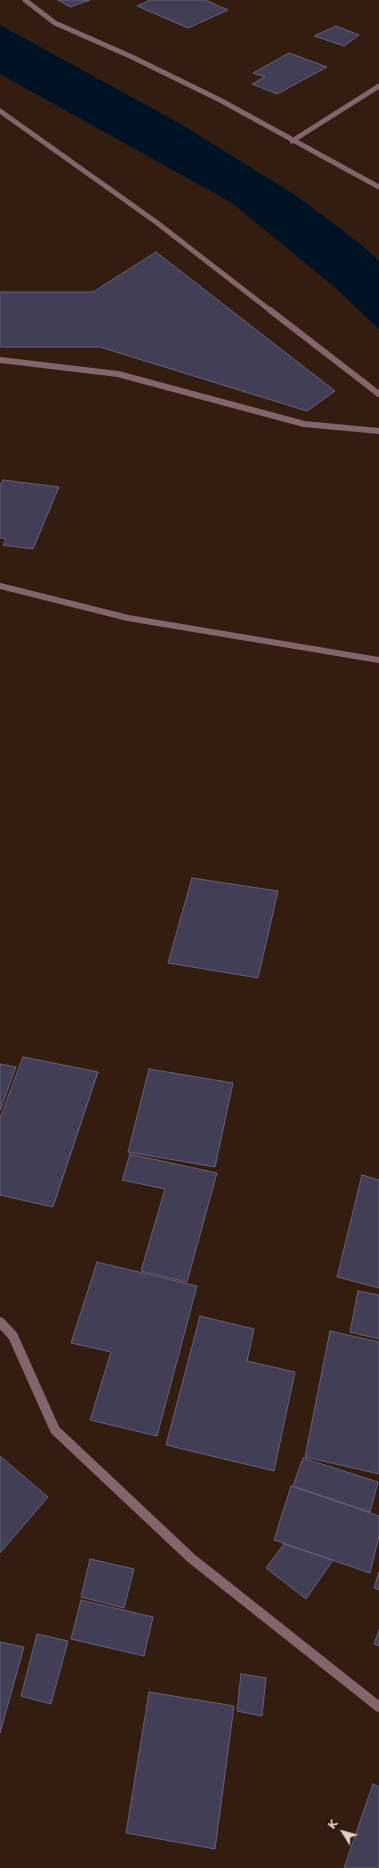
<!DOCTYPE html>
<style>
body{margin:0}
#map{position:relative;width:379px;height:1868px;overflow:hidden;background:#331d11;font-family:"DejaVu Sans",sans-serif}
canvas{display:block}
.north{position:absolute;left:323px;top:1812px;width:40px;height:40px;-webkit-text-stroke:3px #281408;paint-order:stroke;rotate:307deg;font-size:11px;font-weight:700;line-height:16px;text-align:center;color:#ddcec7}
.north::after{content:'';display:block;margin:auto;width:14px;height:18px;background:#ddcec7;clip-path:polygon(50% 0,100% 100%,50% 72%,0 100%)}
</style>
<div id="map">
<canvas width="379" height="1868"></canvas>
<div class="north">K</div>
</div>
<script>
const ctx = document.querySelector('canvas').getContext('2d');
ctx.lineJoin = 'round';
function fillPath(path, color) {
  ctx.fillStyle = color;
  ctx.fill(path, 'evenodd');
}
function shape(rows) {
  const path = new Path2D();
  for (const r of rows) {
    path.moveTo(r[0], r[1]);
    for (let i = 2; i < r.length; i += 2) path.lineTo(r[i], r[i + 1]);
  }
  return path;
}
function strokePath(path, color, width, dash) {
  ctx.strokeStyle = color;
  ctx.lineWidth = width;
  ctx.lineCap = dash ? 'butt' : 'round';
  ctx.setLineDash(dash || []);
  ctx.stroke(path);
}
fillPath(shape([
 [0,25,179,123,295,195,357,241,379,261,379,329,332,285,232,203,0,74]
]), '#001325');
const building = shape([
 [58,0,90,0,70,7,58,0],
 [150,0,205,0,228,10,188,28,137,6,150,0],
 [336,26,359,35,344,46,314,36,336,26],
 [289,53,327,67,277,94,252,84,265,77,253,73,289,53],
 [156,252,335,391,307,411,100,347,0,347,0,292,93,292,156,252],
 [3,480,59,487,33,549,3,545,6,539,0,538,0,485,3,480],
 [192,878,278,891,258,978,168,963,192,878],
 [23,1057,98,1072,53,1207,0,1195,0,1118,23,1057],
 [0,1064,16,1067,0,1111,0,1064],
 [149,1069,233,1083,215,1167,128,1152,149,1069],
 [130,1154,217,1173,187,1282,141,1271,165,1189,122,1180,130,1154],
 [362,1175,379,1180,379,1288,337,1277,362,1175],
 [97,1262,197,1286,157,1436,90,1420,111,1352,71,1343,97,1262],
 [358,1291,379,1295,379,1339,350,1332,358,1291],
 [200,1316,254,1329,247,1361,295,1372,274,1471,166,1445,200,1316],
 [330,1331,379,1342,379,1474,305,1457,330,1331],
 [0,1456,48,1497,0,1553,0,1456],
 [303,1458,378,1482,370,1512,293,1486,303,1458],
 [291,1486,379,1516,379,1536,370,1573,274,1540,291,1486],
 [284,1544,333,1560,306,1599,266,1568,284,1544],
 [90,1559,134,1569,124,1608,81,1597,90,1559],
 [379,1572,379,1590,374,1588,379,1572],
 [81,1600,153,1617,144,1656,71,1639,81,1600],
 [379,1630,379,1646,374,1644,379,1630],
 [37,1634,68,1641,51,1704,21,1696,37,1634],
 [0,1642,24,1647,0,1733,0,1642],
 [241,1674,266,1678,262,1716,237,1711,241,1674],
 [149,1692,234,1706,215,1849,126,1833,149,1692],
 [373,1784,379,1787,379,1868,344,1868,373,1784]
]);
fillPath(building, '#413e55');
strokePath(building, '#65617a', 1);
strokePath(shape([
 [25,0,55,23,132,57,220,100,379,187],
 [0,111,156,222,271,311],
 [292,141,379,86]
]), '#82666b', 5);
strokePath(shape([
 [270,310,379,394],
 [0,360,118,374,304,424,379,431],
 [0,586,128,618,379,660]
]), '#82666b', 6);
strokePath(shape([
 [0,1322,13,1336,55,1430,191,1558,379,1707]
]), '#82666b', 10);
</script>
